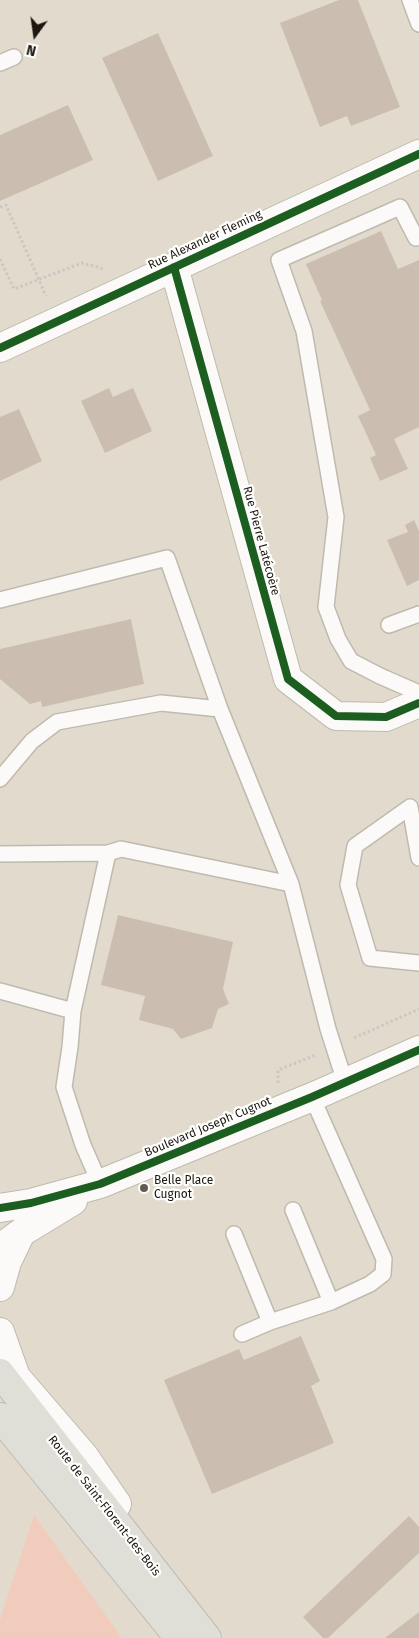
<!DOCTYPE html>
<meta charset="utf-8">
<style>
body{margin:0}
#map{position:relative;width:419px;height:1638px;overflow:hidden;background:#e2dbcd;font-family:"Fira Sans",sans-serif}
canvas{display:block}
.north{position:absolute;left:10px;top:10px;width:50px;height:50px;-webkit-text-stroke:4px #fff;paint-order:stroke;rotate:194deg;font-size:14px;font-weight:700;line-height:20px;text-align:center;color:#1c180f}
.north::after{content:'';display:block;margin:auto;width:18px;height:22px;background:#1c180f;clip-path:polygon(50% 0,100% 100%,50% 72%,0 100%)}
</style>
<div id="map">
<canvas width="419" height="1638"></canvas>
<div class="north">N</div>
</div>
<script>
const ctx = document.querySelector('canvas').getContext('2d');
ctx.lineJoin = 'round';
function fillPath(path, color) {
  ctx.fillStyle = color;
  ctx.fill(path, 'evenodd');
}
function shape(rows) {
  const path = new Path2D();
  for (const r of rows) {
    path.moveTo(r[0], r[1]);
    for (let i = 2; i < r.length; i += 2) path.lineTo(r[i], r[i + 1]);
  }
  return path;
}
function strokePath(path, color, width, dash) {
  ctx.strokeStyle = color;
  ctx.lineWidth = width;
  ctx.lineCap = dash ? 'butt' : 'round';
  ctx.setLineDash(dash || []);
  ctx.stroke(path);
}
function drawText(font, color, halo, rows, align = 'center') {
  ctx.font = font + ' "Fira Sans",sans-serif';
  ctx.lineWidth = 4.5;
  ctx.setLineDash([]);
  ctx.textBaseline = 'middle';
  ctx.strokeStyle = halo;
  ctx.fillStyle = color;
  for (const [text, x, y, turn = 0] of rows) {
    ctx.save();
    ctx.translate(x, y);
    ctx.rotate((+turn || 0) * Math.PI / 180);
    ctx.textAlign = isNaN(turn) ? turn : align;
    if (halo) ctx.strokeText(text, 0, 0);
    ctx.fillText(text, 0, 0);
    ctx.restore();
  }
}
fillPath(shape([
 [34,1515,122,1638,0,1638,0,1620]
]), '#f1ccbc');
fillPath(shape([
 [339,0,358,0,400,107,351,126,347,116,320,127,280,23],
 [158,33,213,156,158,181,102,58],
 [68,105,93,160,0,201,0,135],
 [381,231,398,269,419,260,419,427,394,439,408,469,380,481,370,458,376,455,358,416,370,410,320,301,322,300,306,264],
 [109,388,113,397,133,388,152,431,105,453,81,401],
 [19,409,42,461,0,481,0,417],
 [414,520,419,531,419,580,407,586,387,540,408,532,405,525],
 [131,619,144,684,42,707,41,701,30,704,0,679,0,649],
 [118,915,233,942,223,989,229,1004,218,1009,212,1028,181,1039,173,1029,139,1020,145,996,101,985],
 [301,1336,320,1381,311,1386,334,1443,212,1494,164,1380,239,1349,244,1360],
 [409,1516,419,1527,419,1553,328,1638,323,1638,303,1617],
 [419,1612,419,1638,385,1638]
]), '#cbbeb0');
const service = shape([
 [410,0,419,24],
 [0,63,14,57],
 [416,238,400,207,279,260,304,331,336,517,326,607,338,639,351,661,380,676,419,693],
 [0,600,167,558,220,709,291,884,328,1029,345,1082],
 [389,625,419,614],
 [0,779,32,741,57,722,161,703,220,709],
 [0,854,108,853,121,849,291,884],
 [419,858,410,807,355,846,348,885,370,958,419,963],
 [0,991,73,1011],
 [100,1184,83,1145,64,1087,70,1047,73,1011,108,853],
 [293,1210,331,1302],
 [234,1234,270,1322],
 [242,1334,270,1322,331,1302,370,1284,383,1274,384,1259,312,1097]
]);
const minor = shape([
 [174,267,288,679,336,716,386,717,419,703],
 [0,348,419,154],
 [0,1208,31,1203,100,1184,312,1097,419,1050],
 [0,1248,22,1232,73,1201],
 [0,1287,7,1262,21,1233],
 [0,1332,16,1377,84,1456,117,1504]
]);
const primary = shape([
 [0,1373,207,1638],
 [0,1417,179,1638]
]);
strokePath(service, '#bfbaaf', 18);
strokePath(minor, '#bfbaaf', 30);
strokePath(primary, '#bfbbb4', 30);
strokePath(shape([
 [0,207,6,205,46,296],
 [0,259,14,289,82,263,101,268,103,271],
 [354,1038,419,1009],
 [278,1083,278,1070,316,1055]
]), '#cac8c4', 3, [2.5, 2.5]);
strokePath(service, '#fbfaf8', 15);
strokePath(minor, '#fbfaf8', 28);
strokePath(primary, '#dfded7', 28);
strokePath(shape([
 [174,267,288,679,336,716,386,717,419,703],
 [0,348,419,154],
 [0,1208,31,1203,100,1184,312,1097,419,1050]
]), '#1b5e20', 8);
for (const [x, y, r, color] of [
 [144,1188,5,"#615c52"]
]) {
  const dot = new Path2D();
  dot.arc(x, y, r, 0, 2 * Math.PI);
  ctx.fillStyle = color;
  ctx.fill(dot);
  strokePath(dot, '#fff', 2);
}
drawText('12px', '#1c180f', '#fff', [
 ["Rue Alexander Fleming",205,240,-25],
 ["Rue Pierre Latécoère",261,541,75],
 ["Boulevard Joseph Cugnot",208,1127,-23],
 ["Route de Saint-Florent-des-Bois",104,1506,52]
]);
drawText('12px', '#1c180f', '#fff', [
 ["Belle Place",154,1181],
 ["Cugnot",154,1195]
], 'left');
</script>
